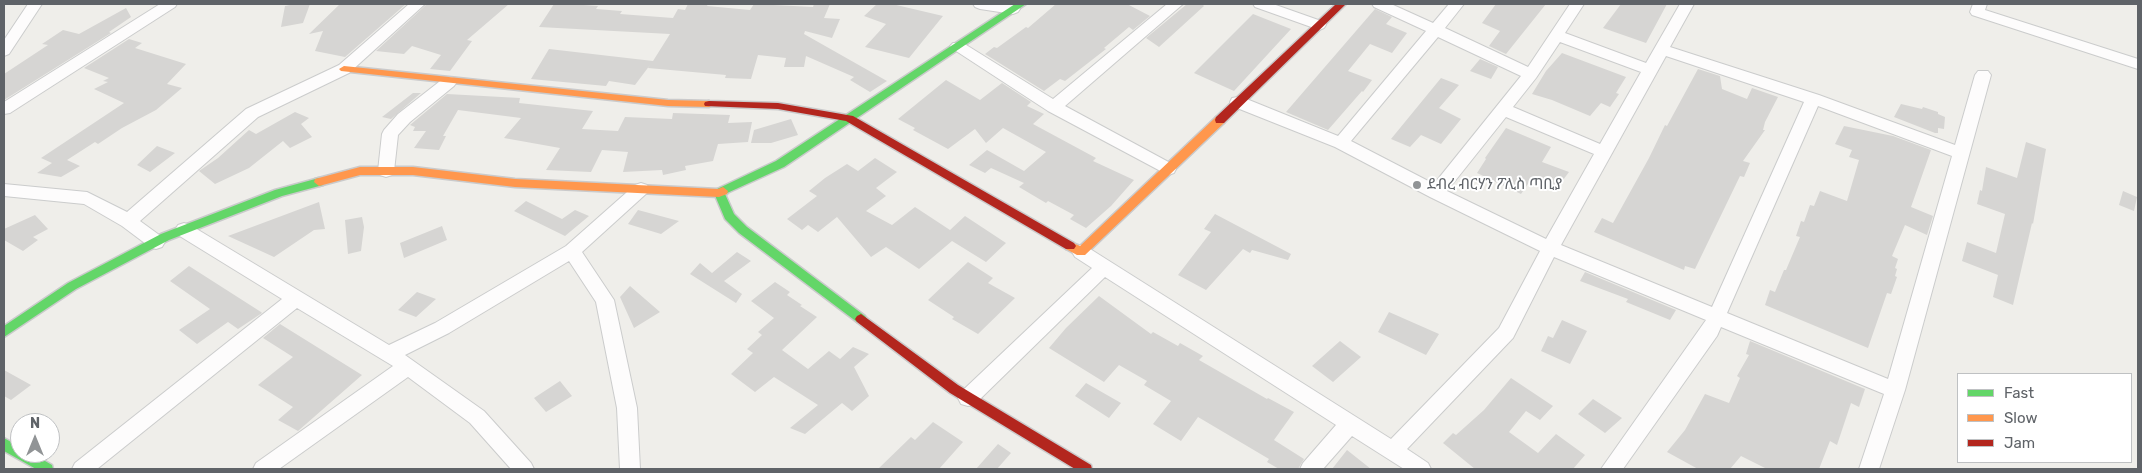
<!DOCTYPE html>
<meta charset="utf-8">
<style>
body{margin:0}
#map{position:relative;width:2142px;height:473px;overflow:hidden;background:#efeeea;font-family:Rubik,sans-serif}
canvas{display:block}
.frame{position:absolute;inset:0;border:5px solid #5f6368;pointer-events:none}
.legend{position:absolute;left:1957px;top:373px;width:175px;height:90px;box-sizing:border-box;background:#fff;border:1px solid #bfc1c3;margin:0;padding:6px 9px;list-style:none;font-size:15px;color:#5f6368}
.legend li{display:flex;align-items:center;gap:10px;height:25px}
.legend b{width:25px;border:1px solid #bfc1c3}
.north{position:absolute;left:10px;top:413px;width:50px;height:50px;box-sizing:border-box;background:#fff;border:1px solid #bfc1c3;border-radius:50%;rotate:0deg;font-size:14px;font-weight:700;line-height:20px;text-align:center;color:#5f6368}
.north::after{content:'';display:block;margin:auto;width:18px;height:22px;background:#919496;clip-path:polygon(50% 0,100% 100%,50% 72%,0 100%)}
</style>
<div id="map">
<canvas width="2142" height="473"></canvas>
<div class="frame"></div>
<ul class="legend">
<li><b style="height:6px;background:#63d668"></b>Fast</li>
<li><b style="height:6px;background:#ff974d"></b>Slow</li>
<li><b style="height:6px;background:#b3261e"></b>Jam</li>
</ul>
<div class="north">N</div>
</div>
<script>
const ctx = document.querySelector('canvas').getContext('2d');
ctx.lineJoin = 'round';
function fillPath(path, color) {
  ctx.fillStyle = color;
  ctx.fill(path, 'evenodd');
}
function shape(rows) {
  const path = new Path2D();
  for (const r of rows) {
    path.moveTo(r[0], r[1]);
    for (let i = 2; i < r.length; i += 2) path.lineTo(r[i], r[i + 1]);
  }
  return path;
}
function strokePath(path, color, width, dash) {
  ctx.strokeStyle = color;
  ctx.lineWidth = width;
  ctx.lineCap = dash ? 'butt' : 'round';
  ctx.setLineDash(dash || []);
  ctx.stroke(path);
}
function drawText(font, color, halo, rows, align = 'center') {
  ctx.font = font + ' Rubik,"Noto Sans Ethiopic",sans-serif';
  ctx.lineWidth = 4;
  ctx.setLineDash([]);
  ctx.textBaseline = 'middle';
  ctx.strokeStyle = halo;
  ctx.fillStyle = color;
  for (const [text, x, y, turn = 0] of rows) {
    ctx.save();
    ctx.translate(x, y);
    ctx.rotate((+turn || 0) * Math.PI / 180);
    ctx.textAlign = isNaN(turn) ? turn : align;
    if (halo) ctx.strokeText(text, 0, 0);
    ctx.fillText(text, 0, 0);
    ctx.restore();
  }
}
fillPath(shape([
 [295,4,310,4,303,23,281,27,285,6],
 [340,4,406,4,345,57,315,51,323,31,309,34],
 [427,4,509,4,467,40,472,41,450,71,430,69,441,55,412,46,404,54,376,51],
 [554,4,585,4,584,5,598,6,596,9,622,11,620,14,673,18,678,9,685,10,688,4,708,4,707,6,750,10,754,4,813,7,814,4,830,4,824,18,840,19,832,38,805,31,804,34,887,81,870,92,850,80,854,77,806,56,804,67,784,67,786,58,758,55,751,79,725,78,726,75,648,68,650,65,635,85,609,81,606,86,531,79,549,49,653,61,670,34,539,27],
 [877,4,892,4,943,16,909,58,865,47,886,24,864,16],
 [1056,4,1127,4,1150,16,1133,30,1129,27,1104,48,1106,49,1065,81,1060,79,1044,91,985,54,994,47,997,48,1026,27,1028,28],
 [1187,4,1202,4,1204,6,1159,47,1146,38],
 [1496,4,1546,4,1506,54,1489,46,1500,31,1482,23],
 [1621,4,1667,4,1646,43,1603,28],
 [126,8,131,17,109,32,111,33,4,100,4,74,48,45,42,44,63,30,79,34],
 [1375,9,1392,17,1386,24,1407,33,1392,53,1370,44,1348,71,1372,80,1363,92,1362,91,1328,130,1286,112],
 [1253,14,1291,29,1234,91,1194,73],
 [129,39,142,43,135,48,186,64,167,84,182,88,156,110,122,128,98,144,95,142,67,160,80,166,61,177,37,173,52,163,41,158,124,103,94,89,108,82,103,81,109,78,84,68],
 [1562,53,1626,77,1616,93,1619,94,1610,107,1601,103,1590,116,1552,100,1532,94,1546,71],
 [1480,59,1498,67,1491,79,1470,71],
 [1698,69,1720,76,1722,89,1747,99,1752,88,1778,97,1765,122,1763,130,1765,130,1743,161,1750,163,1744,177,1740,176,1695,269,1685,266,1684,270,1594,232,1602,218,1613,223,1649,158,1665,125,1667,126],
 [1441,78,1459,85,1439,108,1461,119,1441,144,1421,135,1410,147,1391,139],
 [946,80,980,100,1002,83,1031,102,1027,106,1044,114,1033,124,1096,158,1093,161,1134,180,1111,206,1086,228,1070,219,1074,215,1048,201,1046,203,1019,187,1024,183,991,168,985,173,969,165,987,150,1024,171,1046,152,1003,128,986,143,975,129,948,149,913,130,915,128,898,119],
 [413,93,421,93,391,119,382,117],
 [447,94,520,98,519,103,593,111,582,129,618,131,625,117,672,119,673,113,730,115,728,123,752,122,748,142,718,144,713,161,685,166,686,170,663,175,662,170,623,172,628,152,602,150,591,172,546,170,560,148,504,138,521,118,458,110,443,136,446,136,439,150,414,148,426,131,413,131,415,127,410,125],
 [1901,104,1922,109,1923,107,1938,112,1938,114,1945,117,1944,129,1938,128,1938,133,1935,133,1894,117],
 [295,112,309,118,301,124,312,137,290,148,283,141,249,168,215,184,199,171,218,158,249,130,256,134],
 [791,119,798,135,771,143,751,143,754,130],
 [1844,126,1893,136,1931,150,1911,207,1933,216,1927,235,1905,225,1892,256,1898,259,1895,268,1897,269,1895,276,1897,277,1891,294,1887,293,1868,348,1765,305,1770,290,1775,292,1784,270,1786,270,1800,237,1796,236,1801,221,1804,222,1810,205,1814,206,1820,191,1847,201,1859,160,1849,157,1852,150,1835,144],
 [1506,128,1551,147,1542,162,1569,172,1557,188,1532,178,1521,194,1477,173,1486,159,1485,158],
 [2026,142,2046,149,2033,224,2032,223,2013,305,1993,297,1998,275,1962,261,1967,242,1996,253,2005,214,1977,204,1980,190,1982,191,1986,167,2017,178],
 [157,146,175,153,150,172,137,165],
 [875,158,897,172,876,188,886,196,866,211,892,225,915,207,950,230,965,216,1006,243,986,262,952,241,919,269,886,247,871,257,837,217,818,232,808,225,802,230,787,219,817,196,809,191,825,178,847,164,858,171],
 [2123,191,2137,197,2134,211,2119,205],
 [526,201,562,219,575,210,589,216,565,236,514,211],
 [319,202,325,229,314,230,274,257,228,236],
 [638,210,679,221,661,234,628,224],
 [1215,214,1291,254,1288,260,1252,250,1250,253,1243,249,1206,290,1178,275,1211,232,1204,229],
 [35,215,48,229,33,237,38,240,23,251,4,240,4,229],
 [362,217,364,227,361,251,348,254,345,220],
 [442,226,447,240,404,258,400,243],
 [737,252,751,261,724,281,742,294,736,303,690,274,700,263,712,273],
 [968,262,993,278,988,283,1015,298,978,334,952,319,954,317,928,300],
 [189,266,261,312,262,313,238,329,228,322,197,344,179,330,210,309,170,281],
 [1585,272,1676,310,1670,320,1626,302,1628,299,1580,281],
 [775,282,790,292,787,295,802,305,800,306,817,317,782,350,808,369,829,351,840,359,853,347,869,354,854,367,869,396,852,411,842,403,805,434,790,428,818,405,774,377,755,392,731,374,753,353,747,349,762,335,758,332,774,318,751,301],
 [630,286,660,312,634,328,620,297],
 [417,292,436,299,416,317,398,310],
 [1099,296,1151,334,1153,332,1178,346,1180,343,1203,356,1199,360,1267,399,1268,398,1294,412,1274,440,1304,459,1298,469,1279,469,1267,462,1269,459,1198,417,1181,441,1153,424,1171,401,1144,385,1147,381,1119,365,1104,382,1049,348,1066,328],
 [1389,312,1439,334,1426,355,1378,332],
 [1562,320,1587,331,1570,364,1541,351,1548,336,1553,338],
 [280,324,362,375,298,431,278,420,293,407,258,385,293,357,263,338],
 [1340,341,1361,357,1333,382,1312,366],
 [1750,341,1865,389,1859,407,1851,403,1837,445,1830,441,1819,469,1767,469,1741,456,1730,469,1698,469,1667,452,1685,430,1705,394,1729,403,1740,378,1737,376,1749,355,1746,354],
 [4,370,31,385,11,400,4,396],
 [1511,378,1553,406,1540,420,1526,411,1509,432,1538,453,1556,434,1585,455,1573,469,1475,469,1443,443,1453,433,1456,435,1484,410],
 [560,381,572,396,546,412,534,398],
 [1086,383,1121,403,1109,418,1075,396],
 [1593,399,1622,418,1605,433,1578,414],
 [933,422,963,442,939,469,878,469,911,437,915,440],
 [998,444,1011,453,997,469,976,469],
 [1347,450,1371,469,1332,469]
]), '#d6d5d3');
const street = shape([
 [28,4,42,4,9,54,4,56,4,40,28,4],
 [160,4,177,4,175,7,10,113,4,114,4,102,160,4],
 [409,4,425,4,349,73,258,117,140,221,162,237,165,242,162,247,156,249,150,247,122,226,84,204,4,196,4,184,87,192,127,212,246,109,339,65,409,4],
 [973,4,1008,4,1018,6,1020,9,1018,12,1013,14,980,9,975,7,973,4],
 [1167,4,1183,4,1065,106,1174,165,1176,169,1174,173,1168,175,1048,111,953,49,950,46,953,43,963,43,1053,99,1167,4],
 [1253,4,1273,4,1324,22,1326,25,1324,28,1319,30,1314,28,1255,7,1253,4],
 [1372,4,1391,4,1433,23,1449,4,1464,4,1445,28,1528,67,1570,4,1584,4,1565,33,1646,63,1680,4,1694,4,1670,47,1819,95,1955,145,1975,75,1978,71,1988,71,1991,75,1905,390,1879,469,1859,469,1884,394,1721,327,1717,336,1623,469,1601,469,1706,320,1554,257,1513,338,1407,449,1428,463,1431,469,1404,469,1352,436,1323,469,1300,469,1303,463,1336,425,1105,277,975,404,968,406,961,404,958,398,961,392,1092,268,1075,257,1072,252,1075,247,1081,245,1087,247,1391,439,1499,328,1540,251,1430,197,1335,147,1232,106,1230,102,1232,98,1238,97,1244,98,1338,136,1426,31,1374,7,1372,4],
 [1438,37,1521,76,1434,184,1351,141,1438,37],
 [1560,42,1641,72,1600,144,1513,107,1536,78,1560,42],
 [1666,56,1804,102,1712,307,1561,245,1666,56],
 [1818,106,1952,156,1888,379,1727,313,1818,106],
 [1506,117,1594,154,1546,239,1447,191,1506,117],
 [1973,4,1987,4,1985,10,2138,59,2138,69,1972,15,1970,12,1973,4],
 [449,77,454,78,457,82,454,86,410,122,398,135,394,171,392,175,386,177,380,175,378,171,382,134,384,130,398,114,444,78,449,77],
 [641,183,647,185,649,189,647,193,582,252,614,300,637,408,640,469,620,469,617,408,596,302,569,261,449,333,405,355,484,411,531,463,534,469,511,469,470,423,408,377,279,469,253,469,256,463,393,366,297,308,97,469,72,469,75,463,282,299,178,235,175,230,178,225,184,223,190,225,389,345,435,323,566,246,635,185,641,183]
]);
const fast = shape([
 [1015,4,1026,4,784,167,725,194,734,214,747,227,865,316,867,319,865,322,857,322,739,233,725,219,714,193,715,190,776,161,1015,4],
 [319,178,324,182,323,185,282,196,169,240,76,289,4,337,4,326,68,283,161,234,275,190,319,178],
 [4,438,20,447,20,453,31,453,52,465,53,469,36,469,4,451,4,438]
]);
const slow = shape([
 [344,66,668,100,709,101,714,104,709,107,668,106,341,71,339,69,344,66],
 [1220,116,1224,117,1225,120,1224,123,1085,255,1077,255,1066,249,1064,246,1066,243,1070,242,1080,246,1216,117,1220,116],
 [360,167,413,167,515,179,718,189,723,187,728,191,727,194,719,197,515,187,413,175,360,175,319,186,314,182,315,179,360,167]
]);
const jam = shape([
 [1336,4,1346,4,1224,123,1216,123,1215,120,1216,117,1336,4],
 [709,101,778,103,853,116,1074,243,1076,246,1074,249,1066,249,846,121,778,109,705,106,704,104,705,102,709,101],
 [861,314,958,385,1091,465,1092,469,1075,469,950,393,857,322,855,319,857,316,861,314]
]);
strokePath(street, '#cbcccc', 2);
strokePath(fast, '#cacacb', 3);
strokePath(slow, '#cacacb', 3);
strokePath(jam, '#cacacb', 3);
fillPath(street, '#fdfcfc');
fillPath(fast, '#63d668');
fillPath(slow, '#ff974d');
fillPath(jam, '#b3261e');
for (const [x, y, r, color] of [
 [1417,185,5,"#919496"]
]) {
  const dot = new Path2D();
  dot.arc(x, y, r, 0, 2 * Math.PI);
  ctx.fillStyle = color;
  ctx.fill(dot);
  strokePath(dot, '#fff', 2);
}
drawText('15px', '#5f6368', '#fff', [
 ["ደብረ ብርሃን ፖሊስ ጣቢያ",1427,185]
], 'left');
</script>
